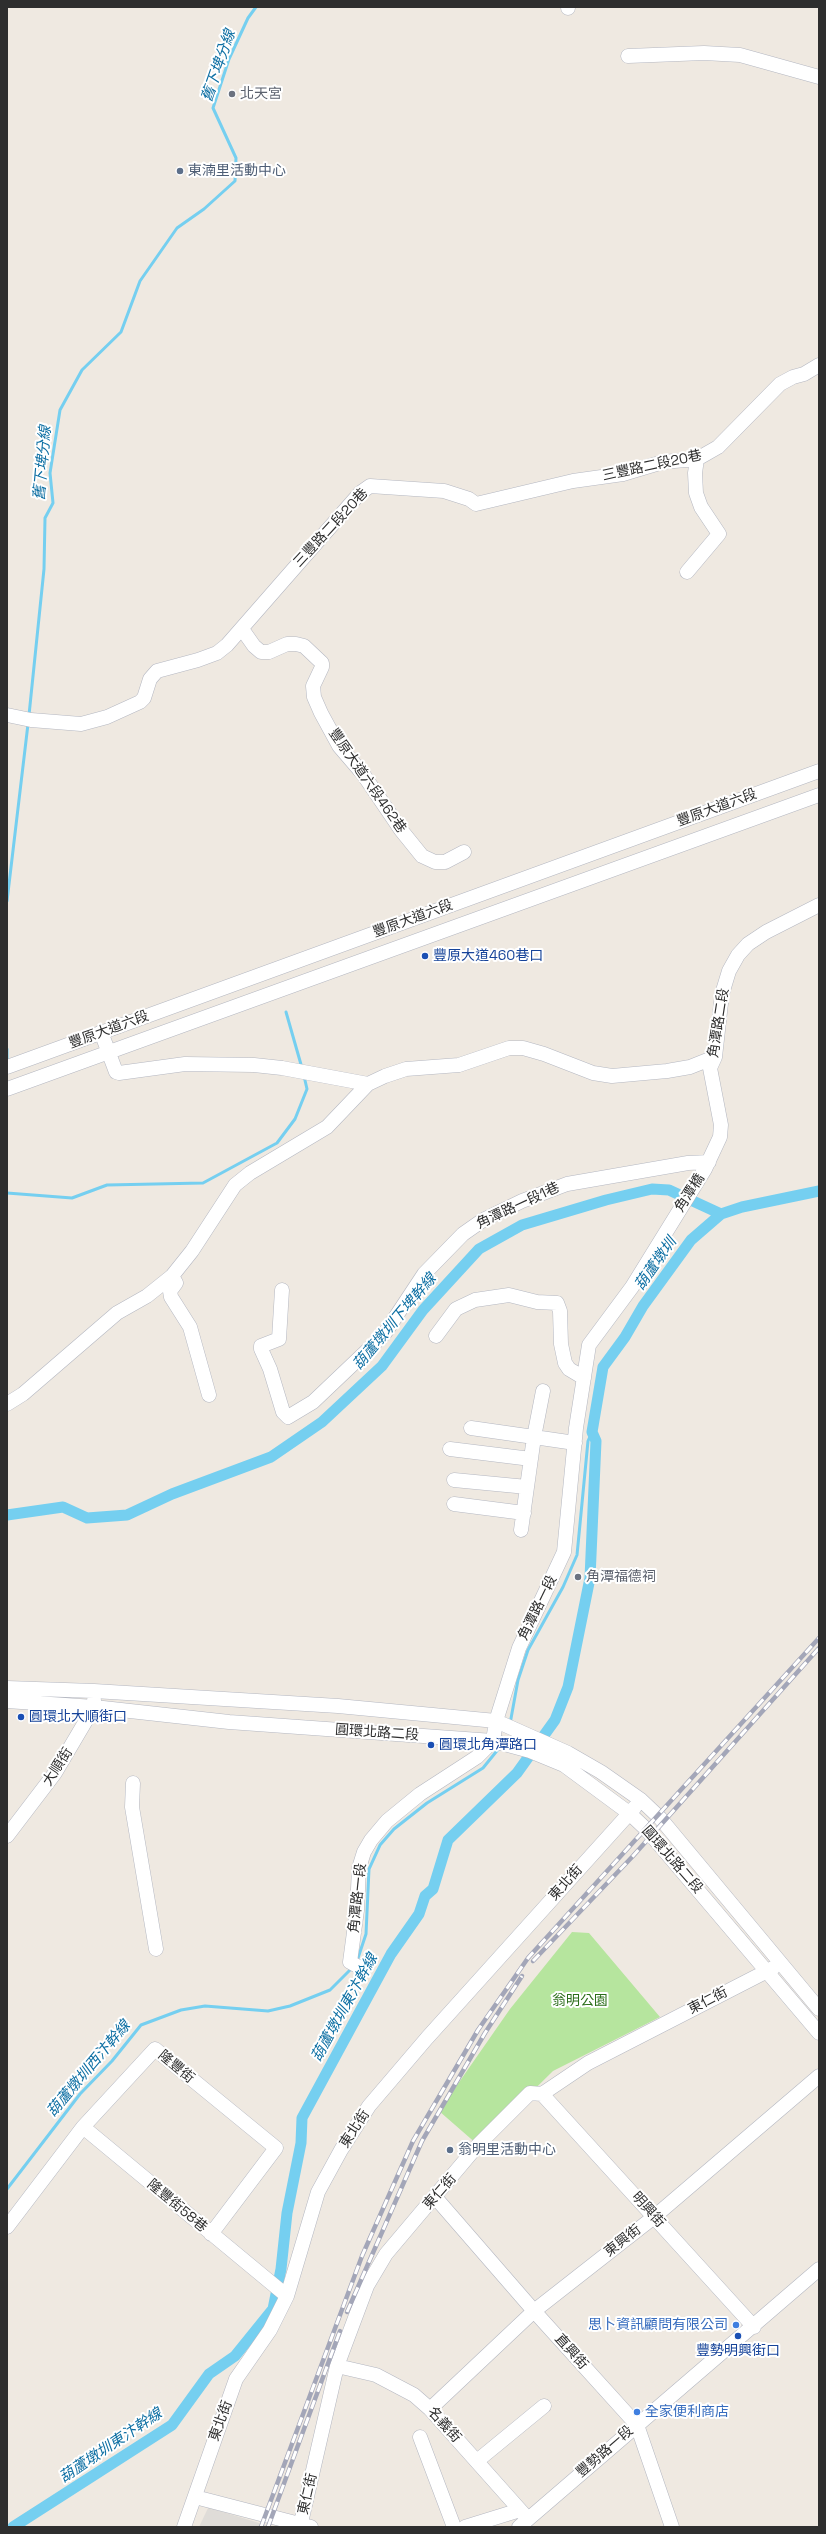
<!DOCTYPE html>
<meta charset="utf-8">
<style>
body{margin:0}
#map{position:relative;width:826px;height:2534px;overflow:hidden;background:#efe9e1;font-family:"Space Grotesk",sans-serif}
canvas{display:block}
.frame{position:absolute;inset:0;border:8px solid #2e2e2e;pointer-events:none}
</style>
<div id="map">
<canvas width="826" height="2534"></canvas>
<div class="frame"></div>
</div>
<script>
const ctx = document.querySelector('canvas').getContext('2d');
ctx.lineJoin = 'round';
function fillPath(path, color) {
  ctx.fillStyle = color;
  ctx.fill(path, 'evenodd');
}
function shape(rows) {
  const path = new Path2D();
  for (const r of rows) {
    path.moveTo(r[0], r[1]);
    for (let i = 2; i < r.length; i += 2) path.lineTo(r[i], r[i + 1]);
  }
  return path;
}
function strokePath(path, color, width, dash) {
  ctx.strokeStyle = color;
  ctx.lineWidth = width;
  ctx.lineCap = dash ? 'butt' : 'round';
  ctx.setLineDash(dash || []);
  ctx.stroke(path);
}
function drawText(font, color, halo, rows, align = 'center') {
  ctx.font = font + ' "Space Grotesk","Noto Sans TC",sans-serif';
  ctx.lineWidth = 4;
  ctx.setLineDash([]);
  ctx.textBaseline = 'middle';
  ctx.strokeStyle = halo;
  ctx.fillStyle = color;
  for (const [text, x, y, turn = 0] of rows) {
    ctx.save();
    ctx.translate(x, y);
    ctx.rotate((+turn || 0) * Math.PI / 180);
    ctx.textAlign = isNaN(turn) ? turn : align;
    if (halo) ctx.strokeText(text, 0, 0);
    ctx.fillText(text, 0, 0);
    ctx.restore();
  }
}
fillPath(shape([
 [572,1932,589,1933,660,2017,553,2071,478,2145,439,2111,510,2009]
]), '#b6e59e');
fillPath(shape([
 [208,2508,210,2508,272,2527,199,2527]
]), '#dfdcd8');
strokePath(shape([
 [29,715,44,569,45,518,53,503,50,473,60,410,82,370,121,332,140,281,177,228,204,209,235,181,236,158,213,108,229,59,248,18,256,7],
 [7,901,28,724],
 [286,1012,302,1068],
 [7,1049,7,1061],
 [7,1193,72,1198,107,1185,203,1183,277,1143,295,1119,307,1089,304,1076],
 [510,1724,518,1680,528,1650,563,1587,577,1555,588,1441,592,1432],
 [357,1961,366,1934,369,1869,380,1845,394,1829,427,1803,483,1768,500,1747],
 [7,2189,80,2094,112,2061,141,2025,181,2010,205,2006,268,2011,290,2006,330,1990,352,1968]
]), '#75cff0', 3);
strokePath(shape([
 [7,1515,63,1507,87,1518,127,1515,172,1494,271,1457,322,1422,382,1366,423,1310,479,1249,522,1225,606,1200,652,1189,669,1190,721,1214],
 [13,2527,172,2425,209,2374,235,2356,273,2309,281,2269,287,2213,301,2143,302,2118,391,1954,419,1914,425,1896,433,1889,448,1840,517,1773,555,1720,568,1687,590,1578,596,1441,592,1432,603,1367,625,1337,643,1306,691,1240,721,1214,742,1207,819,1191]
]), '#75cff0', 11);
const minor = shape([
 [568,7,568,8],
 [628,56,704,53,740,55,819,77],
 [687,572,719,534,701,507,696,493,695,473,697,459],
 [242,629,254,646,261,652,269,652,287,644,296,644,304,646,322,663,322,667,313,686,314,697,321,713,339,746,363,774,401,830,422,856,435,862,445,862,464,852],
 [7,715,31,720,81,724,107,717,140,702,144,698,150,679,157,671,198,660,217,653,227,645,360,493,370,486,444,491,469,499,476,504,573,481,623,474,663,462,697,459,718,447,780,384,793,377,804,374,819,365],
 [101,1032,116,1072,119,1073,185,1064,254,1065,282,1068,368,1084],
 [7,1067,819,771],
 [7,1089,819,795],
 [172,1276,176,1283,170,1291,171,1297,190,1327,209,1395],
 [282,1290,279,1339,261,1346,261,1349,270,1369,283,1412,288,1417,313,1402,373,1345,385,1333,424,1274,463,1234,483,1220,522,1201,567,1184,688,1163,709,1162],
 [436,1336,456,1309,475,1300,509,1295,537,1302,557,1303,560,1311,561,1344,565,1363,569,1369,584,1378],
 [7,1404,23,1394,117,1313,147,1296,172,1276,192,1251,235,1185,250,1173,327,1127,368,1084,385,1076,406,1069,459,1065,509,1048,523,1048,544,1054,593,1073,612,1076,667,1071,690,1067,715,1057],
 [471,1428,534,1437,543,1391],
 [450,1449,531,1459],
 [454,1480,527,1487],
 [454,1504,524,1513],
 [521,1530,534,1437,575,1443],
 [7,1688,94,1691,338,1706,496,1721,568,1753,601,1772,641,1800,660,1818,819,2009],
 [7,1701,94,1707,229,1722,493,1741,530,1751,564,1765,629,1813,646,1829,819,2033],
 [133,1783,132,1807,156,1949],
 [7,1836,55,1773,94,1707,94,1700],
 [359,1967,350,1962,357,1910,359,1868,364,1852,371,1840,387,1821,420,1794,477,1757,493,1741,496,1721,519,1648,564,1552,576,1428,589,1345,632,1287,705,1169,720,1137,721,1125,710,1068,715,1057,722,994,729,971,738,955,748,944,766,932,819,905],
 [542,2094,754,2327],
 [83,2127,287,2296],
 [435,2197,534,2311,637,2425,672,2527],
 [7,2227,83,2127,155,2049,276,2148,211,2234],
 [337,2366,376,2375,414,2395,430,2409,528,2519],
 [430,2409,534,2311,654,2217,819,2076],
 [420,2437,454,2527],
 [477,2461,544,2406],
 [195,2497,311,2527],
 [184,2527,236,2379,270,2330,287,2296,318,2192,341,2150,369,2106,427,2038,635,1807],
 [300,2527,337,2366,367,2286,386,2254,478,2145,530,2093,542,2094,588,2063,773,1968],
 [465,2527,520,2510],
 [519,2527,819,2269]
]);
strokePath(minor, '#b4b7c1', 15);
strokePath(minor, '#fff', 14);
const rail = shape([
 [533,1961,633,1856,819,1648],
 [347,2312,422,2141,485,2033,522,1976],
 [261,2527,362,2256,413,2141,478,2030,528,1958,819,1638],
 [268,2527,340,2331]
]);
strokePath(rail, '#a3a6b8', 4.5);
strokePath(rail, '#fff', 3, [9]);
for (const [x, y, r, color] of [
 [232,94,4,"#6b7280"],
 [180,171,4,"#5c6f8a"],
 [425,956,4,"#1a4fb4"],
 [578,1577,4,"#6b7280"],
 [21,1717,4,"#1a4fb4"],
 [431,1745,4,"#1a4fb4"],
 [450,2150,4,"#5c6f8a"],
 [736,2325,4,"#3f7fe0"],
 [738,2336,4,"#1a4fb4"],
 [637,2412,4,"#3f7fe0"]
]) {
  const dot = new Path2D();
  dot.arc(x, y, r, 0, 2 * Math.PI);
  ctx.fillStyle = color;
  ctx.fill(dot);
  strokePath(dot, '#fff', 1.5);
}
drawText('14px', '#5b616d', '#fff', [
 ["北天宮",240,94],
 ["角潭福德祠",586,1577]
], 'left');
drawText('14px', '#4e5e75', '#fff', [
 ["東湳里活動中心",188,171],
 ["翁明里活動中心",458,2150]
], 'left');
drawText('14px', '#2e2e2e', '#fff', [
 ["三豐路二段20巷",652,466,-12],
 ["三豐路二段20巷",331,528,-47],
 ["豐原大道六段462巷",367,781,55],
 ["豐原大道六段",717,808,-20],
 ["豐原大道六段",413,919,-20],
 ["角潭路二段",719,1023,-81],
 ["豐原大道六段",109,1030,-20],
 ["角潭橋",690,1193,-57],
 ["角潭路一段1巷",518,1206,-25],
 ["角潭路一段",538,1608,-64],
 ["圓環北路二段",377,1733,4],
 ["大順街",58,1767,-57],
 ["圓環北路二段",672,1860,49],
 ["東北街",566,1883,-48],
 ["角潭路一段",358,1898,-84],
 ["東仁街",708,2001,-27],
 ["隆豐街",176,2067,40],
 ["東北街",355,2129,-57],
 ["東仁街",440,2192,-49],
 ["隆豐街58巷",177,2206,40],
 ["明興街",648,2210,48],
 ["東興街",623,2241,-38],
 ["直興街",571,2352,48],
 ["東北街",221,2421,-70],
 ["名義街",444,2425,48],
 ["豐勢路一段",605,2452,-41],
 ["東仁街",308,2494,-77]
]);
drawText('14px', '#164399', '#fff', [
 ["豐原大道460巷口",433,956],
 ["圓環北大順街口",29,1717],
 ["圓環北角潭路口",439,1745],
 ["豐勢明興街口",738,2351,"center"]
], 'left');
drawText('14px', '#2c6e1b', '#fff', [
 ["翁明公園",580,2001]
]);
drawText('14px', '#366cbe', '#fff', [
 ["思卜資訊顧問有限公司",728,2325],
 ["全家便利商店",645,2412,"left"]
], 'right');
drawText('italic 15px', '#0d6fa3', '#fff', [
 ["舊下埤分線",219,66,-71],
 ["舊下埤分線",43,463,-85],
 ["葫蘆墩圳",656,1264,-55],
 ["葫蘆墩圳下埤幹線",395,1322,-50],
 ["葫蘆墩圳東汴幹線",345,2008,-61],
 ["葫蘆燉圳西汴幹線",89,2069,-50],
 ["葫蘆墩圳東汴幹線",111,2446,-34]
]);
</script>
